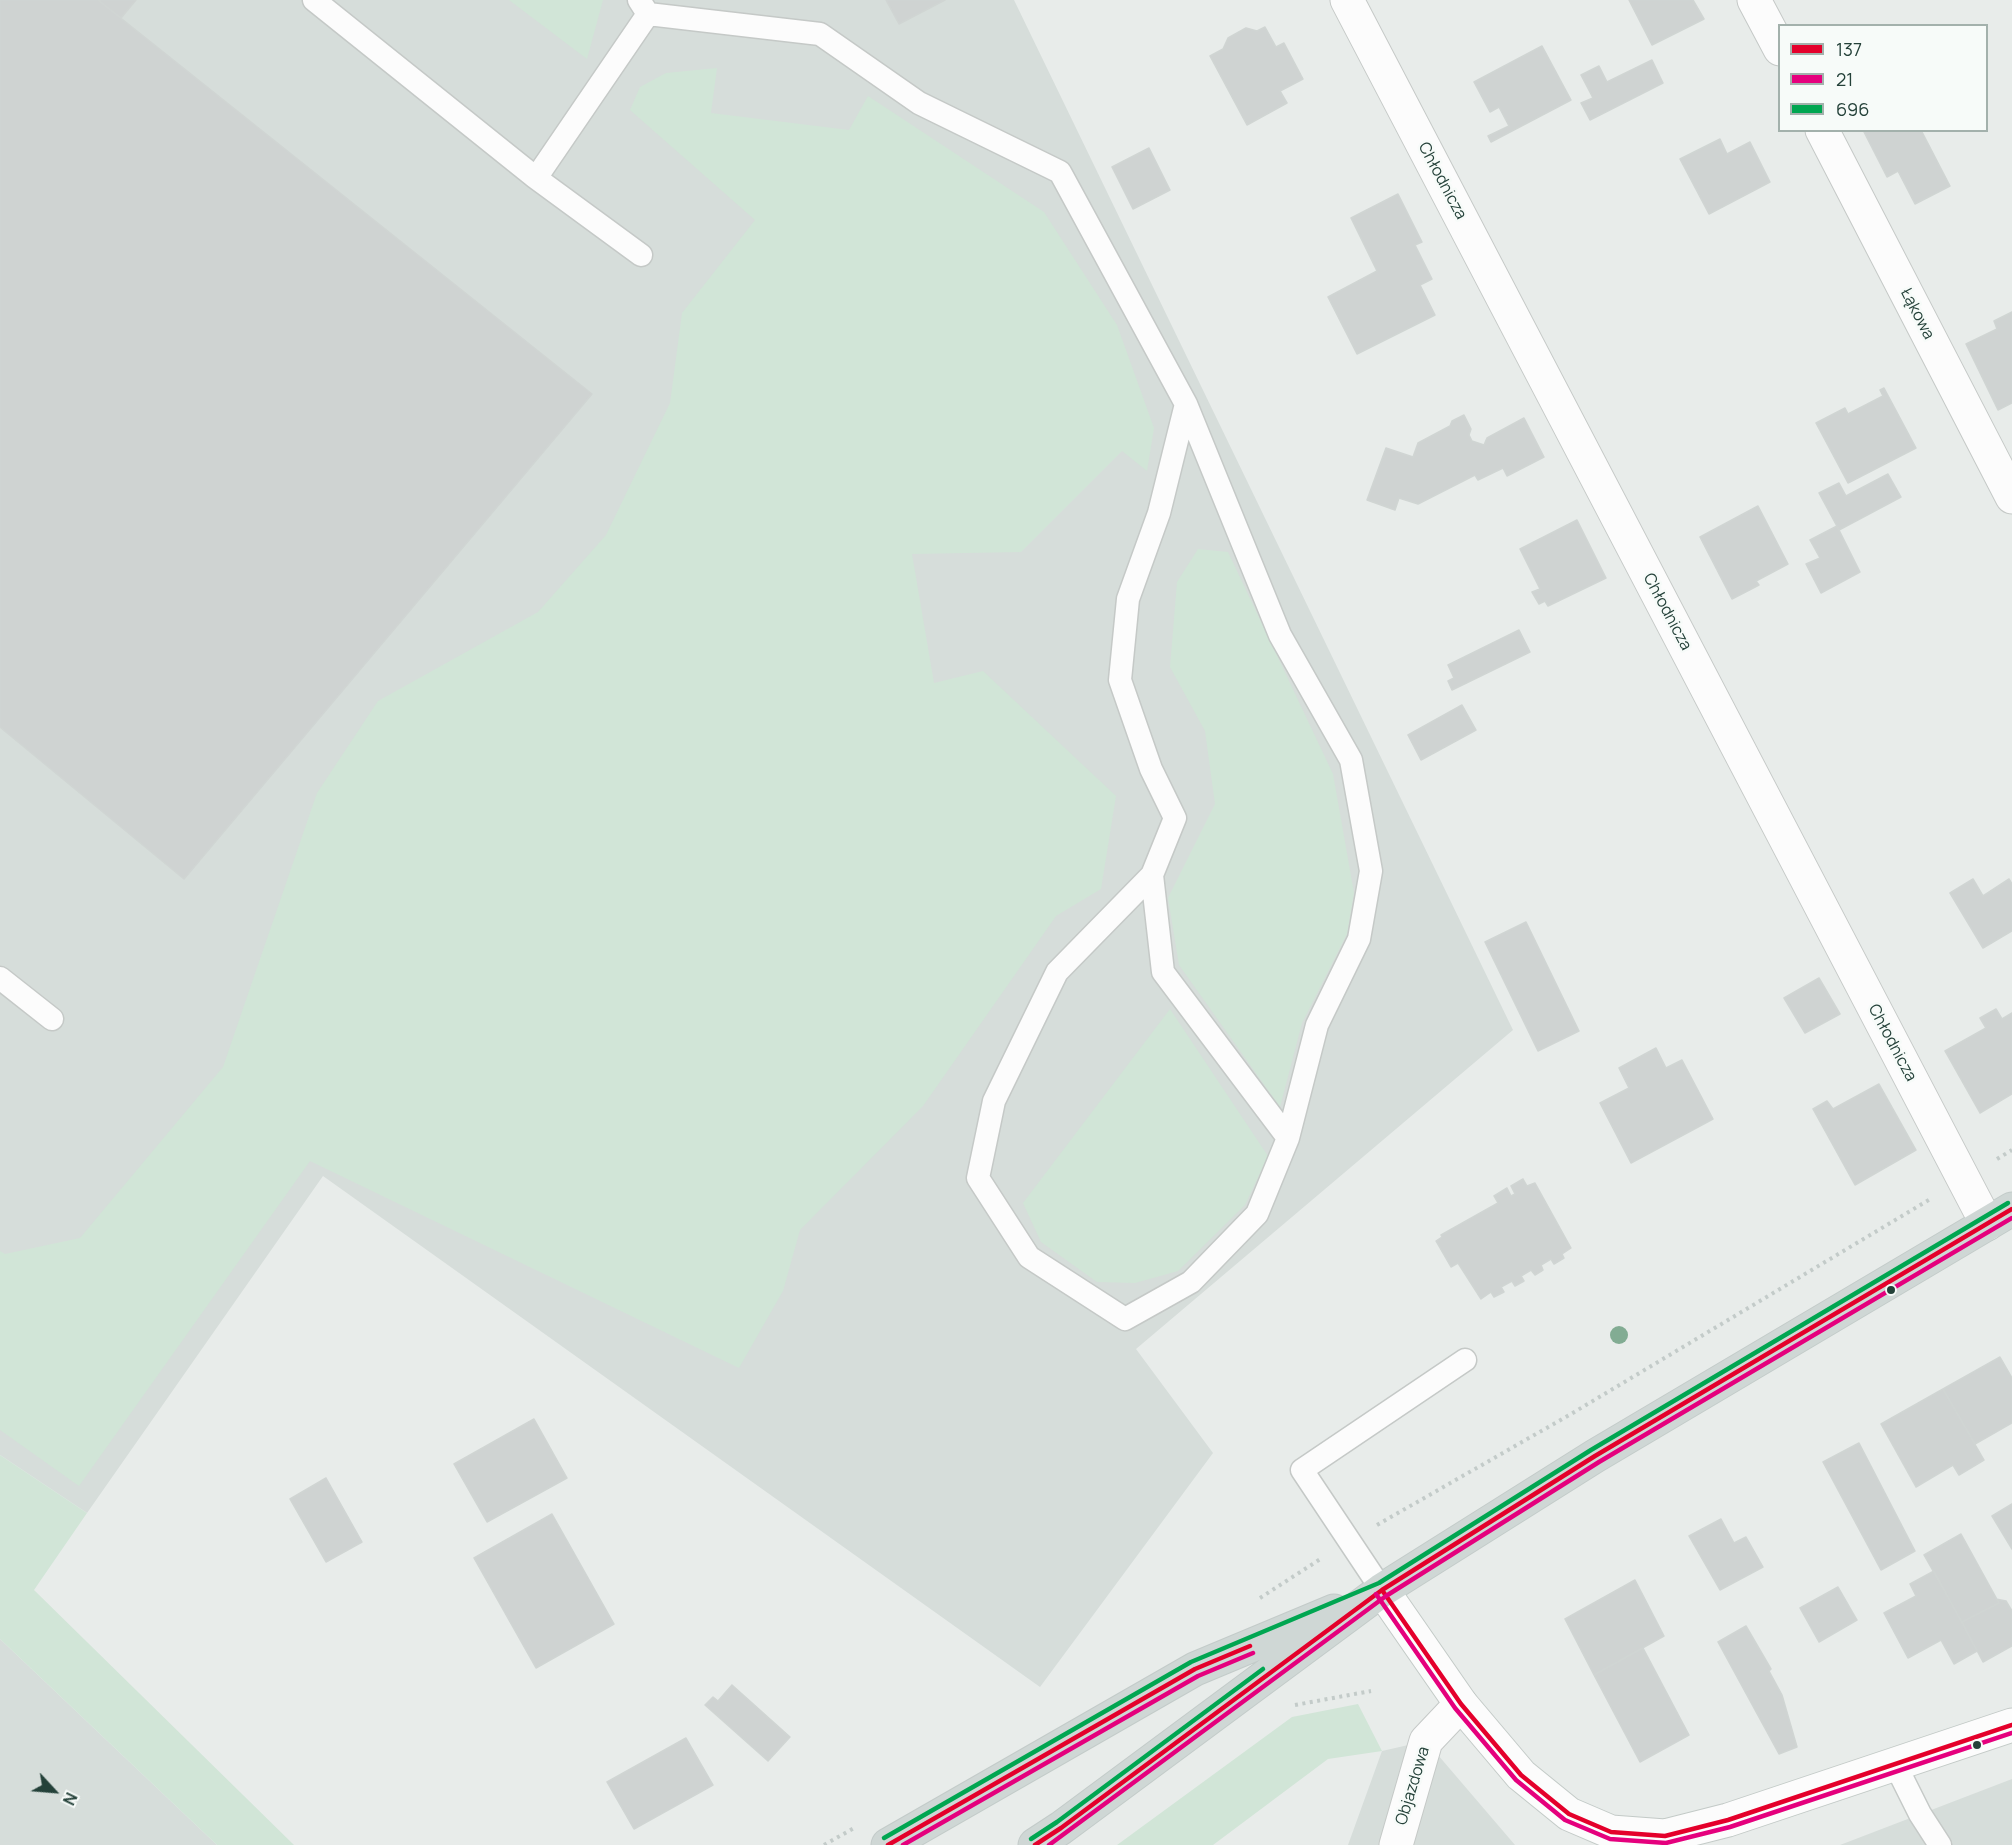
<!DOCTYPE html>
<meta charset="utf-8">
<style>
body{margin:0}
#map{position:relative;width:2012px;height:1845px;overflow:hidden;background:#e8ecea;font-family:Manrope,sans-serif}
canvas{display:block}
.legend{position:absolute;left:1778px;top:24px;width:210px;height:108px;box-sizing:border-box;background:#f7fbf9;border:2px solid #a3b1ac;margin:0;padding:8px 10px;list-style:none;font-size:18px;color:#244139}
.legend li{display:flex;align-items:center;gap:12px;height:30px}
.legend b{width:30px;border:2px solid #a3b1ac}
.north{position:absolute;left:24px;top:1761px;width:60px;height:60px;-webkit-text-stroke:4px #f7fbf9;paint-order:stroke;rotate:116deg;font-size:16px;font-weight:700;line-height:24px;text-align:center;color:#244139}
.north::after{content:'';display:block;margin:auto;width:21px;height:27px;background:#244139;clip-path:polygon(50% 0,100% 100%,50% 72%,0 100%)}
</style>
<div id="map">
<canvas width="2012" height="1845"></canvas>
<ul class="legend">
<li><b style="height:8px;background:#e4002b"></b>137</li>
<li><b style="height:8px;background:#e5007d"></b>21</li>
<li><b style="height:8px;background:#00a651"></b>696</li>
</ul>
<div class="north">N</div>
</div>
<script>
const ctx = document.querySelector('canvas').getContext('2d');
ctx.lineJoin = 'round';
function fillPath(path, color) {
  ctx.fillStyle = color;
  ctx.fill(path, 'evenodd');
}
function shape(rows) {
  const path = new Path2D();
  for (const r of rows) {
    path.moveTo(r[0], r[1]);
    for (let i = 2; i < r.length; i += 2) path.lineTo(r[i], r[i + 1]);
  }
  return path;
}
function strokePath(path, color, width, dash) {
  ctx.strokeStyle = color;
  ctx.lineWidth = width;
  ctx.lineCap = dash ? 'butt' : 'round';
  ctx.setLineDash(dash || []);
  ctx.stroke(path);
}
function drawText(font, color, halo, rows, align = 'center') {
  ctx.font = font + ' Manrope,sans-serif';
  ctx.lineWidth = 5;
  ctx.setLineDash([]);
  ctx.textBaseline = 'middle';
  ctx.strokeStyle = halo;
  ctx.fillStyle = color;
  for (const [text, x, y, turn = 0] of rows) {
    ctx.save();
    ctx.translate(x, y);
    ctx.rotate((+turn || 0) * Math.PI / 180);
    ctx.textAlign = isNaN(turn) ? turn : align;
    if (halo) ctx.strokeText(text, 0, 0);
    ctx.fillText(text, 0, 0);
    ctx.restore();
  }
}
fillPath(shape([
 [0,0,1014,0,1513,1030,1136,1349,1213,1453,1040,1687,323,1176,87,1513,0,1455],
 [0,1639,217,1845,0,1845],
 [1426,1741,1515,1845,1348,1845,1382,1751],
 [2012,1779,2012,1845,1840,1845]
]), '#d6ddda');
fillPath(shape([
 [509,0,603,0,587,59],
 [717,68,711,113,849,130,868,96,1044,212,1117,325,1154,428,1147,471,1122,451,1021,552,912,554,934,683,983,671,1116,796,1101,889,1056,916,923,1106,800,1230,783,1291,739,1368,310,1161,79,1486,0,1430,0,1251,5,1254,80,1238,223,1067,317,793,378,701,538,612,606,535,670,403,682,313,755,220,630,110,640,87,666,73],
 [1198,549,1228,552,1333,774,1354,893,1347,934,1302,1023,1280,1107,1179,965,1168,898,1215,804,1205,731,1170,667,1177,582],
 [1170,1009,1268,1156,1245,1205,1178,1271,1135,1283,1097,1282,1041,1242,1023,1203],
 [0,1455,87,1513,34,1590,294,1845,217,1845,0,1639],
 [1358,1704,1382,1751,1328,1759,1213,1845,1117,1845,1292,1717]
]), '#d1e5d7');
const building = shape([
 [0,0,98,0,592,394,184,879,0,727,0,0],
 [98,0,136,0,121,18,98,0],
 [886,0,945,0,899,24,886,0],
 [1629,0,1693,0,1704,19,1652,45,1629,0],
 [1265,27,1276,47,1284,43,1303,79,1280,91,1287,103,1247,125,1210,56,1223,49,1228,38,1246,28,1257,31,1265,27],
 [1542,46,1571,100,1491,142,1488,136,1509,126,1499,107,1490,112,1474,82,1542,46],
 [1652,60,1663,83,1590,120,1581,103,1593,98,1581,75,1599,66,1607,82,1652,60],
 [1863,130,1921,130,1950,186,1915,204,1898,171,1887,177,1863,130],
 [1720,139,1727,154,1750,142,1770,182,1709,214,1680,159,1720,139],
 [1149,148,1170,190,1133,209,1112,167,1149,148],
 [1398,194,1422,242,1415,245,1432,279,1420,285,1435,315,1357,354,1328,297,1377,271,1351,218,1398,194],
 [2012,312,2012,403,1998,410,1966,344,1997,329,1994,321,2012,312],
 [1884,388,1916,448,1848,483,1816,423,1845,408,1848,414,1883,396,1880,390,1884,388],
 [1464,415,1471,429,1469,435,1472,441,1484,445,1487,438,1524,418,1544,457,1507,476,1503,468,1478,480,1475,475,1418,504,1399,498,1395,510,1367,500,1386,448,1413,457,1418,443,1450,426,1452,421,1464,415],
 [1888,474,1901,497,1839,530,1819,493,1839,483,1846,496,1888,474],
 [1758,506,1788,564,1756,581,1759,585,1732,599,1700,537,1758,506],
 [1577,520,1606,578,1548,606,1545,601,1539,604,1532,592,1540,589,1520,549,1577,520],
 [1837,526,1860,572,1821,593,1806,564,1820,558,1810,540,1837,526],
 [1519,630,1530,652,1452,690,1448,681,1454,678,1448,665,1519,630],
 [1462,705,1476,730,1421,760,1408,735,1462,705],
 [1973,879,1983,896,2009,879,2012,884,2012,931,1983,948,1950,893,1973,879],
 [1526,922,1579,1031,1538,1051,1485,942,1526,922],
 [1819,978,1840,1014,1805,1033,1784,998,1819,978],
 [1996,1009,2002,1019,2012,1013,2012,1094,1980,1113,1945,1051,1986,1028,1980,1018,1996,1009],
 [1656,1048,1666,1068,1682,1060,1713,1119,1631,1163,1600,1103,1629,1088,1619,1068,1656,1048],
 [1879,1084,1916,1150,1855,1185,1813,1109,1827,1101,1833,1109,1879,1084],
 [1523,1179,1527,1186,1535,1183,1571,1248,1562,1254,1564,1258,1554,1264,1551,1259,1541,1265,1543,1270,1535,1275,1531,1270,1521,1276,1524,1281,1515,1286,1512,1281,1501,1287,1504,1292,1494,1297,1491,1292,1481,1299,1458,1263,1451,1267,1436,1241,1442,1237,1441,1235,1498,1203,1494,1196,1507,1188,1511,1196,1515,1194,1511,1186,1523,1179],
 [2000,1357,2012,1378,2012,1423,1975,1444,1943,1389,2000,1357],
 [1943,1389,1984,1460,1959,1475,1953,1465,1916,1487,1881,1424,1943,1389],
 [534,1419,567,1478,487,1522,454,1464,534,1419],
 [1859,1443,1915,1551,1881,1570,1823,1462,1859,1443],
 [326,1478,362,1542,326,1562,290,1499,326,1478],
 [2012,1504,2012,1549,1992,1516,2012,1504],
 [552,1514,614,1624,536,1668,474,1558,552,1514],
 [1721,1519,1734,1543,1746,1537,1763,1567,1720,1590,1689,1536,1721,1519],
 [1961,1534,1999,1603,1962,1622,1924,1555,1961,1534],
 [1934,1571,1977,1651,1954,1664,1941,1640,1908,1658,1884,1613,1916,1596,1910,1584,1934,1571],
 [1635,1580,1664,1636,1594,1675,1565,1619,1635,1580],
 [1838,1587,1857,1620,1819,1642,1800,1608,1838,1587],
 [1996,1599,2006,1601,2012,1611,2012,1646,1983,1662,1962,1622,1999,1603,1996,1599],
 [1746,1626,1771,1669,1769,1671,1782,1695,1797,1747,1779,1754,1718,1642,1746,1626],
 [1643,1648,1689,1735,1640,1762,1594,1675,1643,1648],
 [732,1685,790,1737,768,1761,705,1705,713,1697,718,1701,732,1685],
 [686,1738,713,1785,634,1829,607,1782,686,1738]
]);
fillPath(building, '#cfd3d2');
strokePath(building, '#d0d5d3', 1.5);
const lane = shape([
 [314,0,536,178,648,14,639,0],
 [648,14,820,34,919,103,1060,172,1186,404,1159,513,1128,599,1120,680,1151,769,1175,818,1152,875,1057,972,994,1101,978,1178,1029,1257,1125,1319,1191,1282,1257,1214,1288,1138,1317,1025,1359,939,1371,871,1351,760,1280,635,1186,404],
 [536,178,641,255],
 [1152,875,1163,972,1288,1138],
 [0,978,52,1019],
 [1382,1590,1302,1470,1465,1360],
 [1895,1764,1920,1814,1940,1845]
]);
const street = shape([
 [1347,0,1987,1224],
 [1754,0,1780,49],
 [1822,130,2012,497],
 [1396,1845,1426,1741,1461,1704]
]);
const secondary = shape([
 [1382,1590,1461,1704,1521,1775,1569,1814,1611,1832,1665,1836,1728,1820,2012,1725]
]);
const primary = shape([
 [888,1845,1195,1669,1334,1611],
 [1035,1845,1061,1828,1382,1590,1595,1456,2012,1209]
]);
strokePath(lane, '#c5c9c7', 25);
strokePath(street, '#c5c9c7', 35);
strokePath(secondary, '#c3cac7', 35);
strokePath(primary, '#c3cbc9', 35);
strokePath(shape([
 [1997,1159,2012,1150],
 [1377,1525,1571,1414,1932,1198],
 [1260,1598,1322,1558],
 [1295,1705,1371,1691],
 [824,1845,854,1828]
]), '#c3cbc9', 4, [3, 4.5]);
strokePath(lane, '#fcfcfc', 22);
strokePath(street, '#fcfcfc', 33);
strokePath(secondary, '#fcfcfc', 33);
strokePath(primary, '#cfd7d5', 33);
strokePath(shape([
 [1382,1590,1461,1704,1521,1775,1569,1814,1611,1832,1665,1836,1728,1820,2012,1725],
 [888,1845,1195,1669,1250,1646],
 [1035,1845,1061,1828,1382,1590,1595,1456,2012,1209]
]), '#e4002b', 4.5);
strokePath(shape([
 [1376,1594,1455,1708,1516,1780,1565,1820,1610,1839,1666,1843,1730,1827,2012,1733],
 [903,1845,1198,1676,1253,1653],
 [1049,1845,1386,1596,1599,1462,2012,1218]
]), '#e5007d', 4.5);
strokePath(shape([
 [884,1838,1191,1662,1379,1583,1591,1450,2008,1203],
 [1031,1839,1057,1822,1263,1669]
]), '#00a651', 4.5);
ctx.fillStyle = '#82ac93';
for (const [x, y] of [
 [1619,1335]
]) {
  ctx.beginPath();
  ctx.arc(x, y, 9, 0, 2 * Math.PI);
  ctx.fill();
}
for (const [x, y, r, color] of [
 [1891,1290,5,"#244139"],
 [1977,1745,5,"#244139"]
]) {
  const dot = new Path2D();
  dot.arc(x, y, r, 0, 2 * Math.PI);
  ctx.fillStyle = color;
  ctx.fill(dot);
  strokePath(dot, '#f7fbf9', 2);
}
drawText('16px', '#244139', '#f7fbf9', [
 ["Chłodnicza",1442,181,62],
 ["Łąkowa",1917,314,63],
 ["Chłodnicza",1667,612,62],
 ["Chłodnicza",1892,1043,62],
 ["Objazdowa",1413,1786,-73]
]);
</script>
